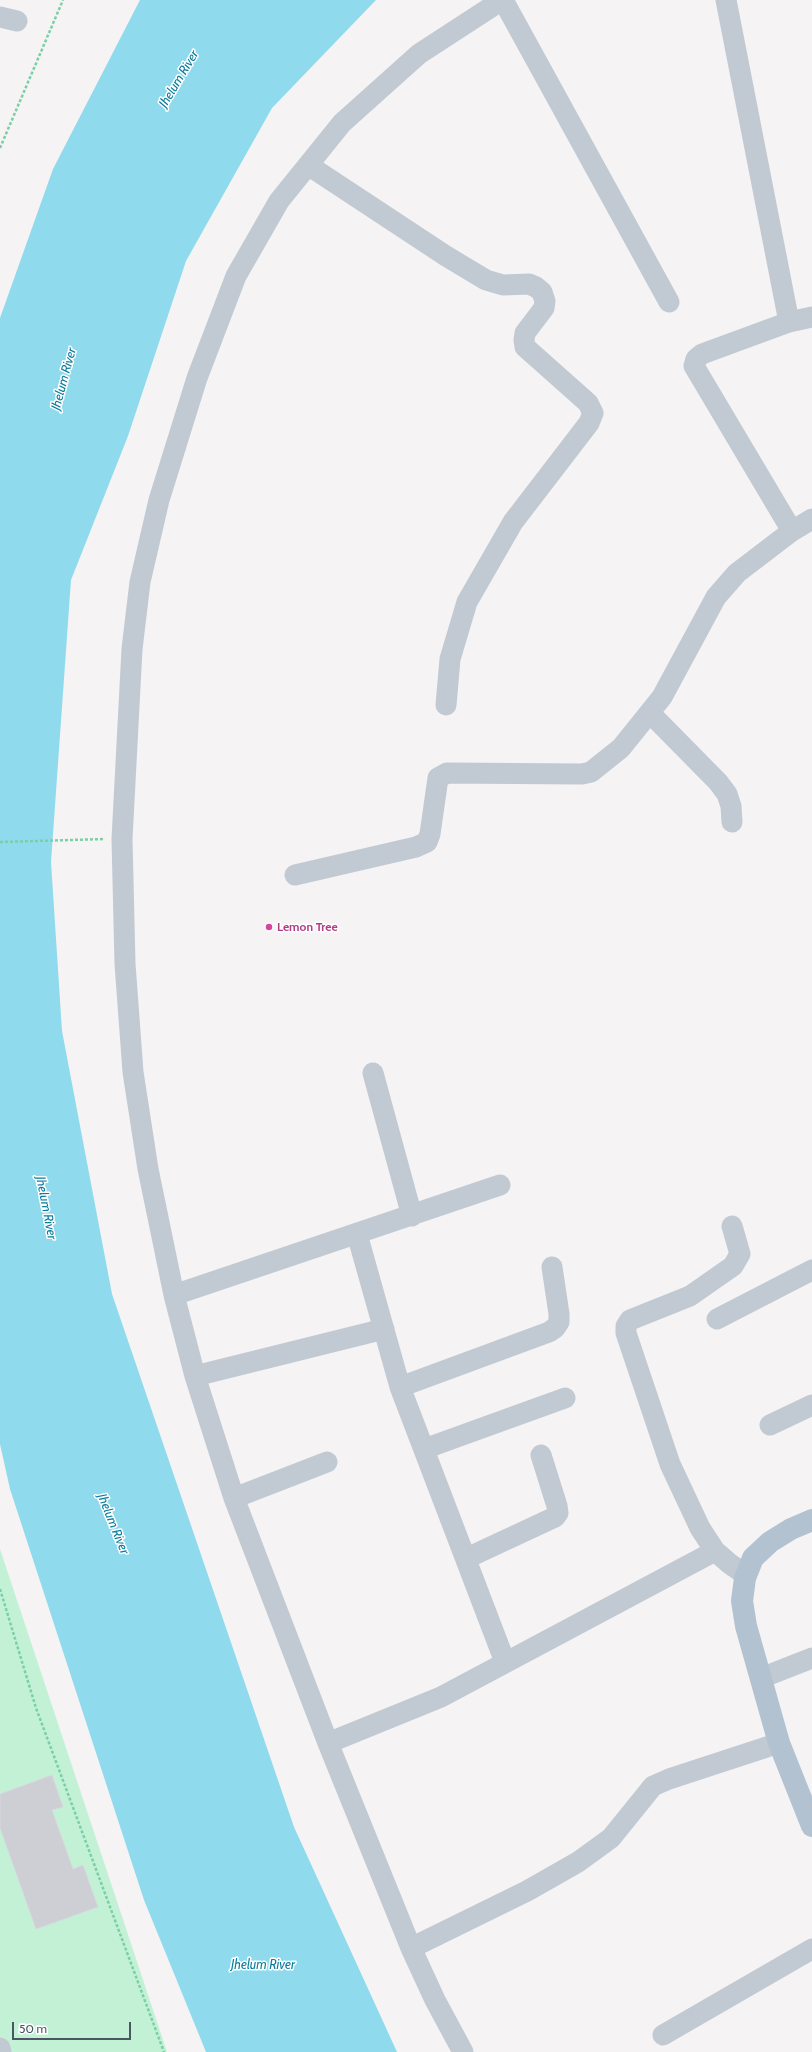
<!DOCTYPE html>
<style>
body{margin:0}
#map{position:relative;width:812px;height:2052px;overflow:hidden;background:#f5f3f3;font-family:Cabin,sans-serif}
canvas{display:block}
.scale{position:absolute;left:12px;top:2022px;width:119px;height:18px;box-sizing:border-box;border:2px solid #4a5661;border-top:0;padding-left:5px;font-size:12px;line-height:14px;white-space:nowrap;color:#4a5661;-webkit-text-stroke:3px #fff;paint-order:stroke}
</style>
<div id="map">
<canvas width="812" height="2052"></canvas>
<div class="scale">50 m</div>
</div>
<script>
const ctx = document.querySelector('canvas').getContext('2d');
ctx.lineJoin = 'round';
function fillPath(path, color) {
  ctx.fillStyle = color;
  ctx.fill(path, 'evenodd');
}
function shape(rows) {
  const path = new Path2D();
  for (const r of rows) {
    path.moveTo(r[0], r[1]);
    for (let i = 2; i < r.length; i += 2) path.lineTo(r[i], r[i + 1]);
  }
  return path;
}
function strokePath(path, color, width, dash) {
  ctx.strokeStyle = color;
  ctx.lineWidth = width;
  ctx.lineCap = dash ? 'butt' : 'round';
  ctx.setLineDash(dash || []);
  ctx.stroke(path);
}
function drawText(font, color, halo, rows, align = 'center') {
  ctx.font = font + ' Cabin,sans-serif';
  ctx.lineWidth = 3;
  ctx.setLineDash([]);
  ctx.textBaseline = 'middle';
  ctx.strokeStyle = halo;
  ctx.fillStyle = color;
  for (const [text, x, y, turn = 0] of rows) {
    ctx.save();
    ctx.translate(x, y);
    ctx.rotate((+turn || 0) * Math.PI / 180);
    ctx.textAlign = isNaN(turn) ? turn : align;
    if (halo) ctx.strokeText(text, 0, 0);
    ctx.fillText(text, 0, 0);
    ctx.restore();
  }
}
fillPath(shape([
 [0,1549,167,2052,0,2052]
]), '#c3f1d5');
fillPath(shape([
 [140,0,376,0,272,108,186,261,128,436,71,580,51,862,62,1031,112,1294,294,1827,397,2052,206,2052,144,1900,10,1489,0,1444,0,318,53,169]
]), '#90daee');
const building = shape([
 [52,1775,63,1807,52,1810,73,1869,83,1865,98,1907,36,1929,0,1828,0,1794,52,1775]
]);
fillPath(building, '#cdcfd5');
strokePath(building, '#d7d9de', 1);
strokePath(shape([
 [0,148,63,0],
 [0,842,105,839],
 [0,1589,36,1708,164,2052]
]), '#7ad0a6', 2.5, [3, 2]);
strokePath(shape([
 [503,0,669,302],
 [0,17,17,21],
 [308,165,446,256,486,280,503,285,529,284,536,287,542,292,545,301,544,308,525,333,524,340,525,347,588,403,593,413,589,423,513,522,467,602,450,659,446,705],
 [789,322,812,317],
 [792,531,812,519],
 [650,713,718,782,727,794,731,806,732,822],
 [295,875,416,847,427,842,430,834,438,778,447,773,582,774,591,772,621,748,662,697,716,597,737,573,792,531,694,366,696,359,702,354,789,322,726,0],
 [373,1073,412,1216],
 [732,1226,740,1254,733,1266,690,1296,630,1320,626,1326,626,1333,670,1464,700,1528,715,1551,730,1564,746,1575],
 [357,1234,400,1387,505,1662],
 [174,1295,500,1185],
 [717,1319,812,1270],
 [195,1376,384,1329],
 [400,1387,549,1332,555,1328,559,1322,559,1314,552,1267],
 [770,1425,812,1405],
 [424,1449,565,1398],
 [234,1498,327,1462],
 [467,1558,555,1517,558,1513,557,1506,541,1455],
 [761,1678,812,1658],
 [328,1743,441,1697,715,1551],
 [411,1948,527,1891,578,1862,611,1838,653,1786,669,1779,779,1743],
 [663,2035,812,1949],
 [0,2048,1,2052],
 [463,2052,435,2000,411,1948,328,1743,234,1498,195,1376,174,1295,148,1169,133,1072,125,964,122,839,132,649,140,582,159,500,197,378,236,276,279,201,342,123,419,54,502,0]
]), '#c1cad2', 21);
strokePath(shape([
 [812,1520,791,1529,770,1542,753,1558,745,1578,742,1601,746,1626,779,1743,812,1826]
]), '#b3c2d1', 22);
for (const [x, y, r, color] of [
 [269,927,4,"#d1479c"]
]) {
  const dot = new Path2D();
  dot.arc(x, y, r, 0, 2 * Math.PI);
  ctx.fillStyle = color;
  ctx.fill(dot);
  strokePath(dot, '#fff', 1.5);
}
drawText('bold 12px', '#b23c85', '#fff', [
 ["Lemon Tree",277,927]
], 'left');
drawText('italic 13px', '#0c7c9b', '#fff', [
 ["Jhelum River",179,79,-59],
 ["Jhelum River",64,379,-75],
 ["Jhelum River",46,1208,79],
 ["Jhelum River",113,1524,68],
 ["Jhelum River",263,1965]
]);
</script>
